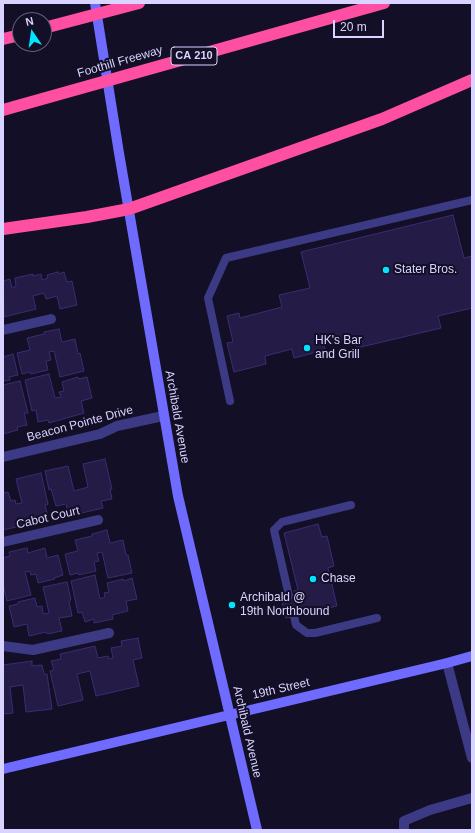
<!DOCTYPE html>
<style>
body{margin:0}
#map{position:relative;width:475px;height:833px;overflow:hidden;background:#130f26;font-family:Arial,sans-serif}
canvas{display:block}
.frame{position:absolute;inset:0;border:4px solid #d9d4ff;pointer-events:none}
.north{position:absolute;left:12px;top:12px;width:40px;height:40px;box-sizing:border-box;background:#130f26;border:1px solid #625e7d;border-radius:50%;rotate:347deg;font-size:11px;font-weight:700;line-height:16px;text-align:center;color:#d9d4ff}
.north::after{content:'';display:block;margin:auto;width:14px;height:18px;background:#00e5ff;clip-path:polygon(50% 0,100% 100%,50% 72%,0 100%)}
.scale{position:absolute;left:333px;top:20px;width:51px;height:18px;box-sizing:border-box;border:2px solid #d9d4ff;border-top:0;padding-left:5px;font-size:12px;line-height:14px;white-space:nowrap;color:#d9d4ff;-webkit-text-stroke:3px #130f26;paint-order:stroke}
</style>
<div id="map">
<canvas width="475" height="833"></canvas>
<div class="frame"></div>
<div class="north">N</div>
<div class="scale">20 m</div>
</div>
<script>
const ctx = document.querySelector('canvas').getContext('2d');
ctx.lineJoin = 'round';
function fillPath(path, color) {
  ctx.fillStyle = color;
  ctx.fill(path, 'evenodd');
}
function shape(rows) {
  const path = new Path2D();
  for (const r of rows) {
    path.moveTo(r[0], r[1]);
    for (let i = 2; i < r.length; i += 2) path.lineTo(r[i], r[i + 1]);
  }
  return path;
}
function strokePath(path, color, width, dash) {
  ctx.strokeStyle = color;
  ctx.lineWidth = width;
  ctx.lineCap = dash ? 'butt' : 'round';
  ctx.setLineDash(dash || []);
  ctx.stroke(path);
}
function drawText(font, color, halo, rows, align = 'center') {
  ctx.font = font + ' Arial,sans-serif';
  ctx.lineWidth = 4;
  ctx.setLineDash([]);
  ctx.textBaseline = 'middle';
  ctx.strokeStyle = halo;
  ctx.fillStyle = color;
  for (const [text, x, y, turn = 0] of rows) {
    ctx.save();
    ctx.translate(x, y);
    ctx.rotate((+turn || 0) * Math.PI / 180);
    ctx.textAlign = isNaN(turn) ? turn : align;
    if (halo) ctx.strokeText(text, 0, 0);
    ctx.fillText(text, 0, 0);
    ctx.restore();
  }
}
const building = shape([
 [453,215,464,258,472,256,472,308,438,316,441,328,357,348,354,337,324,345,325,350,294,358,292,349,265,356,266,364,234,372,227,343,233,342,227,316,239,313,240,318,282,307,279,295,310,288,301,252,453,215],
 [58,272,59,274,64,272,67,282,72,281,77,305,60,309,57,296,46,299,44,293,33,296,36,309,4,317,3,281,10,279,12,288,16,286,15,278,33,274,33,276,41,274,42,280,48,278,47,275,58,272],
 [59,329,62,342,75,339,78,354,80,353,84,371,60,377,54,351,49,352,51,360,46,361,48,370,31,374,30,372,22,374,17,353,30,350,27,338,44,334,44,332,59,329],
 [13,354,18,375,9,377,10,380,3,381,3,357,13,354],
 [49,374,55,398,61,397,59,392,64,391,62,382,78,377,79,379,87,377,92,398,81,401,84,413,49,423,48,420,38,422,36,410,32,411,25,380,49,374],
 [20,381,28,413,24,413,27,425,17,427,18,430,3,434,3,385,20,381],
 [105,459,112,489,110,489,112,499,101,501,103,508,69,516,66,504,56,506,51,489,49,490,45,471,68,466,74,491,88,487,83,464,105,459],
 [41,473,48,504,45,505,48,517,37,519,38,522,3,530,3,493,8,492,11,501,15,500,16,504,22,503,16,479,41,473],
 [318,524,322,537,327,536,334,566,328,568,337,606,286,618,281,598,295,594,294,591,298,590,284,533,318,524],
 [107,530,110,543,123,540,126,555,128,555,132,573,108,578,102,552,97,553,99,561,94,562,96,571,79,575,78,573,70,575,65,554,78,551,75,540,92,536,92,534,107,530],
 [27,548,28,553,45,548,47,558,58,555,63,575,54,578,55,579,38,583,36,574,31,575,30,571,25,572,31,595,7,601,3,585,3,558,10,556,9,552,27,548],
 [95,575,100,599,105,597,104,593,109,592,107,583,123,579,124,581,132,578,137,599,126,601,128,611,112,615,113,619,94,623,94,619,85,622,82,612,78,613,71,581,95,575],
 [67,582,71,600,69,601,72,616,59,618,62,631,47,634,46,632,29,636,27,624,14,627,9,606,18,604,18,602,35,598,37,607,42,606,43,614,49,613,43,587,67,582],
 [138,638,142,658,133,660,139,686,96,696,90,671,77,674,83,700,58,706,50,671,54,670,51,661,61,659,60,654,95,646,98,658,108,656,109,659,113,658,111,648,122,646,121,641,138,638],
 [32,661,32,666,42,665,44,674,47,674,52,709,26,712,23,685,10,687,13,713,3,714,3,665,32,661]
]);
fillPath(building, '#241b47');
strokePath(building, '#3b2d73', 1);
strokePath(shape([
 [230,401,208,298,226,258,472,200],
 [289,596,274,530,282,522,351,505],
 [294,616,296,625,307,633,315,633,377,618]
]), '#3d3a85', 8);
strokePath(shape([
 [3,330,51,319],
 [3,457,100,434,117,426,163,416],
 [3,542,98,520],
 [3,646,33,650,109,633],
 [447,663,472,758],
 [404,830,404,821,430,810,472,798]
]), '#3d3a85', 10);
strokePath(shape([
 [95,3,119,153,178,496,257,830],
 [3,769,447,663,472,656]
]), '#6f6bff', 10);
strokePath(shape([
 [44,28,139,3],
 [3,39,20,35],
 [3,110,384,3],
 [3,229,87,217,129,209,382,119,472,80]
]), '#ff4fa3', 12);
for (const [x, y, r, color] of [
 [386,270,4,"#00e5ff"],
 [307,348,4,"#00e5ff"],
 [313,579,4,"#00e5ff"],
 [232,605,4,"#00e5ff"]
]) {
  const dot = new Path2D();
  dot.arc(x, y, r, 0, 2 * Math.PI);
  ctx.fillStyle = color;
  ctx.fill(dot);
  strokePath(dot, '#130f26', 1.5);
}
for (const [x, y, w] of [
 [194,56,46]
]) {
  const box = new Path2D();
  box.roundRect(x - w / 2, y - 9, w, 18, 3);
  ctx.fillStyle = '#130f26';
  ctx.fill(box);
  strokePath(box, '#d9d4ff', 1);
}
drawText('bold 11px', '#d9d4ff', null, [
 ["CA 210",194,56]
]);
drawText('12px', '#d9d4ff', '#130f26', [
 ["Foothill Freeway",120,62,-16],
 ["Archibald Avenue",177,417,80],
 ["Beacon Pointe Drive",80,424,-15],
 ["Cabot Court",48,518,-13],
 ["19th Street",281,689,-13],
 ["Archibald Avenue",247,732,77]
]);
drawText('12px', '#d9d4ff', '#130f26', [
 ["Stater Bros.",394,270],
 ["HK's Bar",315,341],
 ["and Grill",315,355],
 ["Chase",321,579],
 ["Archibald @",240,598],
 ["19th Northbound",240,612]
], 'left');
</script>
